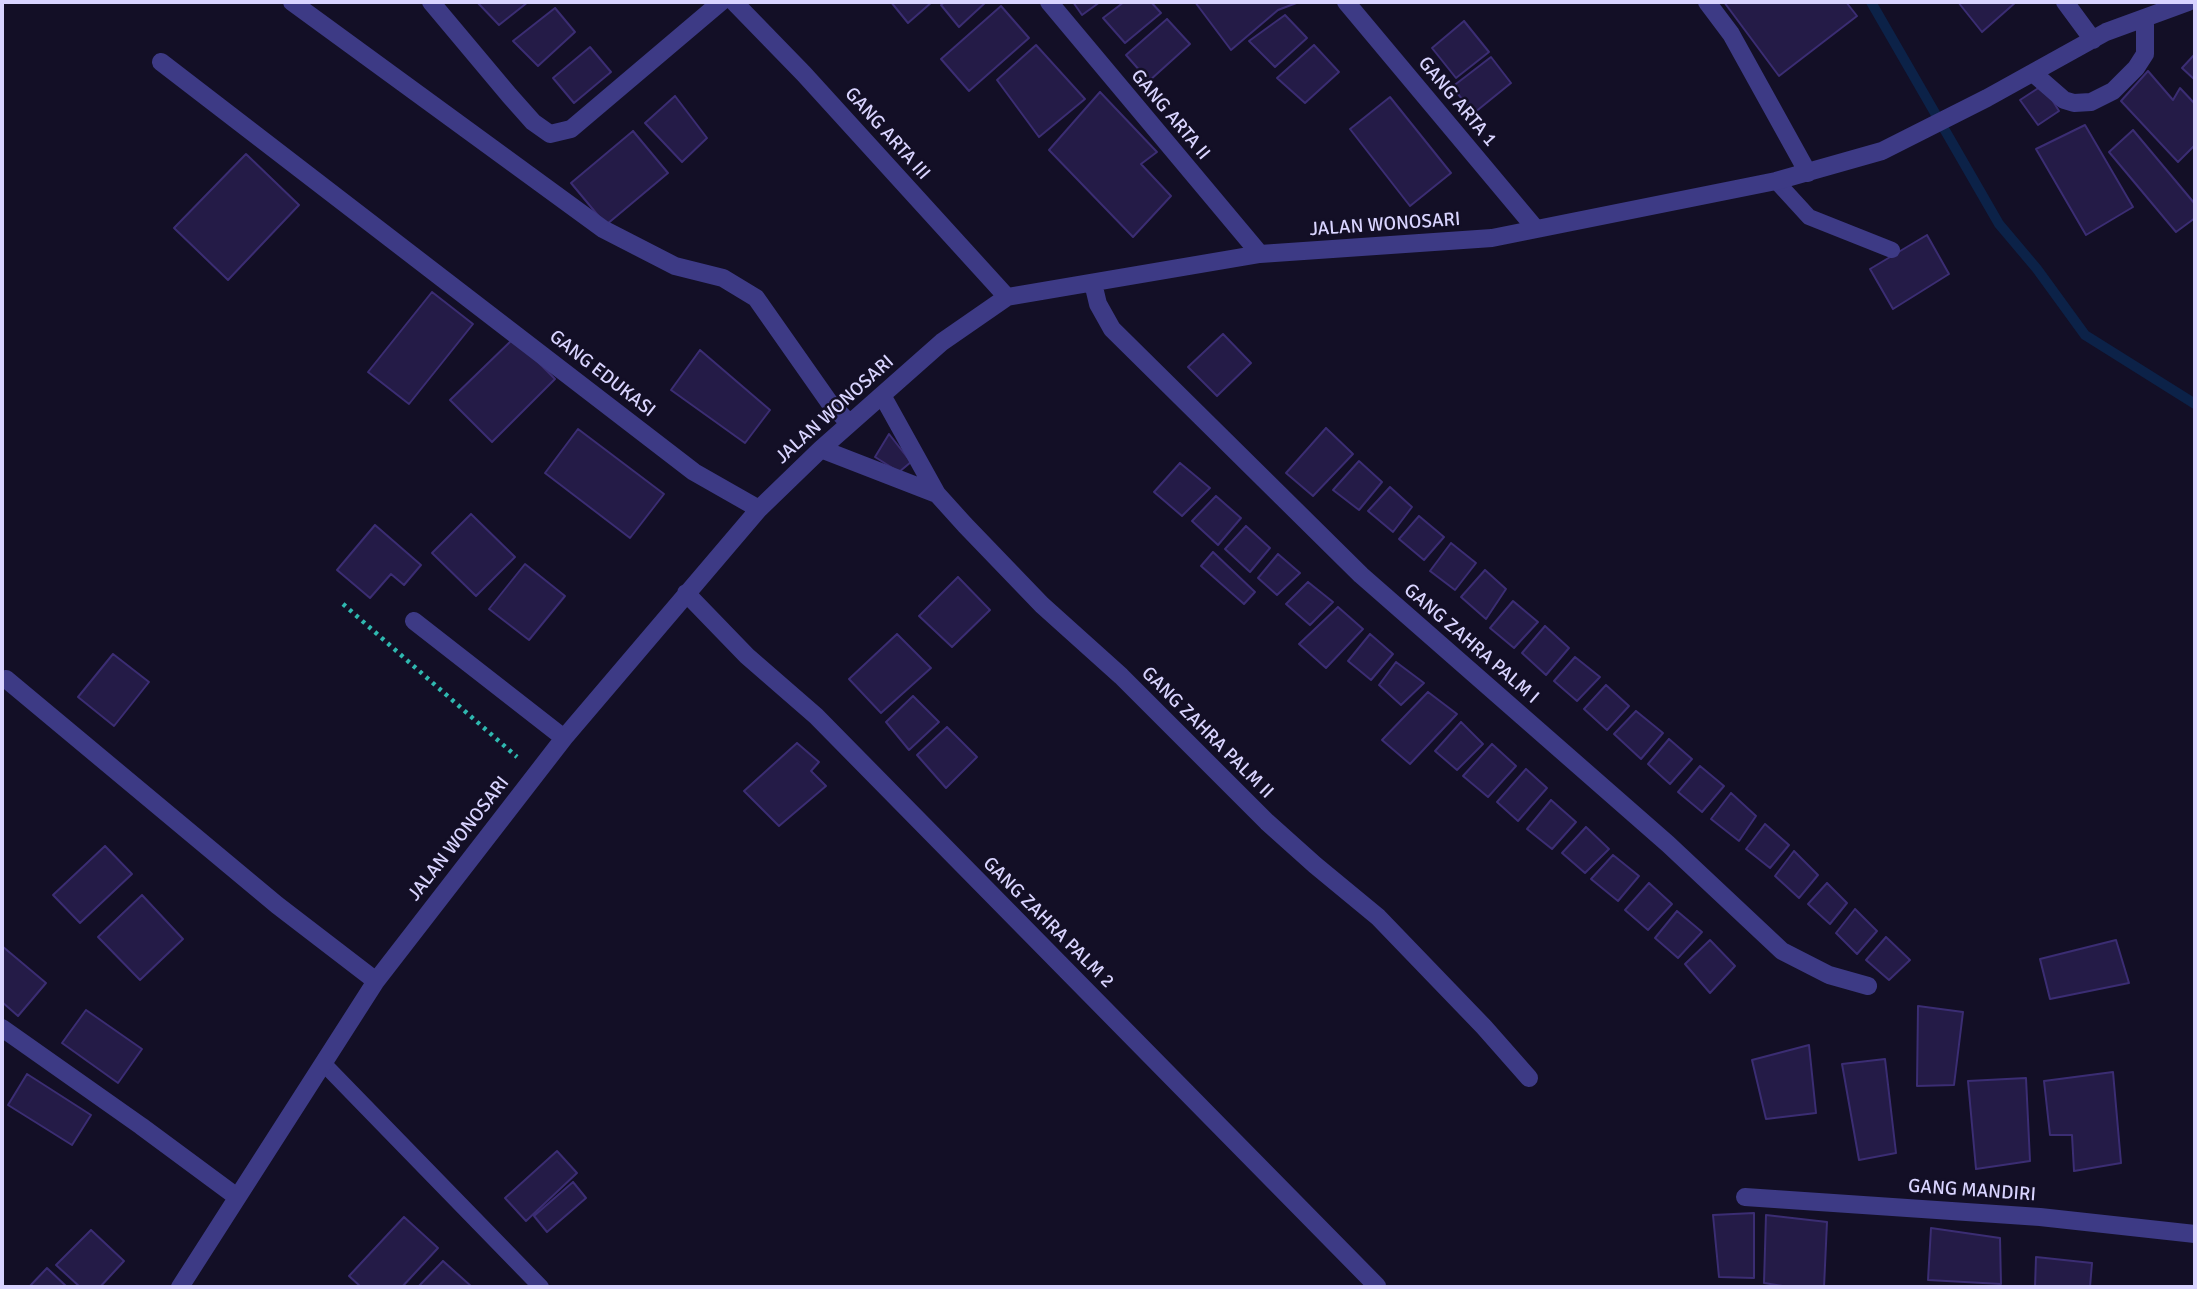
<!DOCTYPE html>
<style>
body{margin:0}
#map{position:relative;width:2197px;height:1289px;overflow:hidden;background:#130f26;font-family:Signika,sans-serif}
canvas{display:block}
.frame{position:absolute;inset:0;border:4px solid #d9d4ff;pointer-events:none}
</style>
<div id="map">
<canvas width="2197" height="1289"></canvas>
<div class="frame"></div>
</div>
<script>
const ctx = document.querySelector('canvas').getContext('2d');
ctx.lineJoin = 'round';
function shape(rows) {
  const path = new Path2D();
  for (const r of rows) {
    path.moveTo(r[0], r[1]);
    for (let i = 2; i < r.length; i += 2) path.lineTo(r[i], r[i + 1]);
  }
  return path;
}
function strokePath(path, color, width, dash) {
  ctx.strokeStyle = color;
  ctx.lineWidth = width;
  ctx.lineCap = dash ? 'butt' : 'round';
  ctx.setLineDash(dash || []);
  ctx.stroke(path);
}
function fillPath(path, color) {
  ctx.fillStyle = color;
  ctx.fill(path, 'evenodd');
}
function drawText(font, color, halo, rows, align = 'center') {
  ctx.font = font + ' Signika,sans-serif';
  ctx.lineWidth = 5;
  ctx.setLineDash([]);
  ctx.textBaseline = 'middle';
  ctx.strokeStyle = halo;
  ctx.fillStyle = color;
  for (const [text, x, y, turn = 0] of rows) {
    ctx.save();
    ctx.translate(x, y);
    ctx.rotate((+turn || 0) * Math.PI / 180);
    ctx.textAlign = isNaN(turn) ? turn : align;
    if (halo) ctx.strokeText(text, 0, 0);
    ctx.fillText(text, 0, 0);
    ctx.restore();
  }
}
strokePath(shape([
 [1871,2,1999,224,2037,269,2085,335,2195,404]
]), '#0c2248', 10);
const building = shape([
 [477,2,528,2,499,25,477,2],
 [891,2,932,2,908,23,891,2],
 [945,2,986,2,959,27,941,5,945,2],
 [1073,2,1100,2,1082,15,1073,2],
 [1124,2,1151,2,1161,13,1125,43,1103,18,1124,2],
 [1195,2,1299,2,1278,10,1231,50,1195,2],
 [1724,2,1846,2,1857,16,1779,76,1724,2],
 [1958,2,2016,2,1982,32,1958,2],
 [1001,6,1029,38,969,91,941,59,1001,6],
 [555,8,575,32,538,66,513,41,555,8],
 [1285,15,1307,38,1275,67,1249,41,1285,15],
 [1167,19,1190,44,1149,81,1126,55,1167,19],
 [1464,21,1489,52,1456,78,1432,48,1464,21],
 [1036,45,1085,99,1039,137,997,80,1036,45],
 [1314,45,1339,72,1305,103,1277,78,1314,45],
 [590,47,611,72,574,103,553,78,590,47],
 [2195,54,2195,80,2182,68,2195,54],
 [1491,57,1511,83,1474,113,1452,87,1491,57],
 [2148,71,2173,100,2180,88,2195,104,2195,145,2178,162,2121,101,2148,71],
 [2043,85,2059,111,2038,125,2020,100,2043,85],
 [1100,92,1157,152,1141,164,1171,196,1133,237,1049,150,1100,92],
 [675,96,707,138,682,162,645,123,675,96],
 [1390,97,1451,173,1410,206,1350,129,1390,97],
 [2085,125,2133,207,2086,235,2036,149,2085,125],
 [2133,130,2195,204,2195,218,2176,232,2109,152,2133,130],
 [633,131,668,173,606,225,571,183,633,131],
 [246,154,299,205,228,280,174,228,246,154],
 [1927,235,1949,274,1893,309,1870,269,1927,235],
 [432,292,473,324,409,404,368,372,432,292],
 [1223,334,1251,363,1217,396,1188,367,1223,334],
 [514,338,555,379,492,442,450,400,514,338],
 [700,350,770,410,745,443,671,390,700,350],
 [1326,428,1353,454,1313,496,1286,473,1326,428],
 [578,429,664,494,630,538,545,473,578,429],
 [889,434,911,462,899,472,875,457,889,434],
 [1359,461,1382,482,1359,510,1333,490,1359,461],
 [1180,463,1210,488,1182,516,1154,492,1180,463],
 [1390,487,1412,507,1393,532,1368,511,1390,487],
 [1216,496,1241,518,1218,545,1192,521,1216,496],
 [471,514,515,557,476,596,432,553,471,514],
 [1419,516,1444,537,1424,560,1399,539,1419,516],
 [375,525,421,565,404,585,391,574,370,598,337,570,375,525],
 [1246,526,1270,548,1250,572,1225,549,1246,526],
 [1451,543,1476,563,1455,590,1430,571,1451,543],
 [1213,552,1255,592,1244,604,1201,566,1213,552],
 [1278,554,1300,573,1277,595,1258,578,1278,554],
 [525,564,565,596,529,640,489,609,525,564],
 [1485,570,1506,589,1486,619,1461,597,1485,570],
 [958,577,990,610,952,647,919,616,958,577],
 [1308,582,1333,602,1310,625,1286,604,1308,582],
 [1513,601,1538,622,1514,648,1490,628,1513,601],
 [1338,607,1363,629,1326,668,1299,644,1338,607],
 [1545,626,1569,648,1546,675,1522,653,1545,626],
 [897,634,931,668,881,713,849,679,897,634],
 [1370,634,1393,654,1371,680,1348,661,1370,634],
 [113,654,149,682,114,726,78,697,113,654],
 [1575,657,1600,677,1577,701,1554,681,1575,657],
 [1396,662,1424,683,1401,705,1379,685,1396,662],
 [1606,685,1629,706,1607,730,1584,709,1606,685],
 [1428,692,1457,714,1410,764,1382,740,1428,692],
 [913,696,939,722,909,750,886,722,913,696],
 [1636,711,1663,733,1641,759,1614,734,1636,711],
 [1461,722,1483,744,1457,770,1435,751,1461,722],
 [947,727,977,757,946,788,917,755,947,727],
 [1669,739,1692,759,1670,784,1648,764,1669,739],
 [797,743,819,762,811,771,826,786,779,826,744,791,797,743],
 [1492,744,1516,766,1488,797,1463,776,1492,744],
 [1700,766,1724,786,1702,812,1678,792,1700,766],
 [1526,769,1547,788,1518,821,1497,802,1526,769],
 [1731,793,1756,816,1739,841,1711,819,1731,793],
 [1551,800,1576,822,1552,849,1527,829,1551,800],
 [1765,824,1789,845,1770,868,1746,849,1765,824],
 [1586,827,1609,849,1585,873,1562,853,1586,827],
 [105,846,132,874,80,923,53,895,105,846],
 [1794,851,1818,875,1799,898,1775,876,1794,851],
 [1613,855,1639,876,1618,901,1591,879,1613,855],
 [1649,883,1672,904,1648,930,1625,910,1649,883],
 [1827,883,1847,903,1830,924,1808,904,1827,883],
 [142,895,183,939,140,980,98,937,142,895],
 [1855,909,1877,931,1857,954,1836,933,1855,909],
 [1677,911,1702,932,1678,958,1655,938,1677,911],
 [1886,937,1910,960,1889,980,1866,960,1886,937],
 [1710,940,1735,966,1710,993,1685,964,1710,940],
 [2116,940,2129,983,2050,999,2040,959,2116,940],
 [2,946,46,983,18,1016,2,1002,2,946],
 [1918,1006,1963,1012,1954,1085,1917,1086,1918,1006],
 [86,1010,142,1049,118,1083,62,1043,86,1010],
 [1809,1045,1816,1113,1766,1119,1752,1060,1809,1045],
 [1885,1059,1896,1153,1859,1160,1842,1064,1885,1059],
 [2113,1072,2121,1163,2074,1171,2072,1135,2050,1135,2044,1081,2113,1072],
 [27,1074,91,1115,72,1145,8,1105,27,1074],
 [2026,1078,2030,1161,1976,1169,1968,1081,2026,1078],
 [557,1151,577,1173,526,1221,505,1198,557,1151],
 [573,1182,586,1198,547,1232,534,1216,573,1182],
 [1754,1213,1754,1278,1719,1277,1713,1215,1754,1213],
 [1766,1215,1827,1222,1824,1287,1789,1287,1764,1283,1766,1215],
 [404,1217,438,1248,402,1287,361,1287,349,1276,404,1217],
 [1931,1228,2000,1238,2001,1284,1928,1280,1931,1228],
 [91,1230,124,1261,100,1287,80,1287,56,1265,91,1230],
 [2036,1257,2092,1263,2090,1287,2035,1287,2036,1257],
 [443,1261,472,1287,418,1287,443,1261],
 [47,1268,67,1287,29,1287,47,1268]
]);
fillPath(building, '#241b47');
strokePath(building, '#3b2d73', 2);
strokePath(shape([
 [343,604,517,757]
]), '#2fb8b0', 4.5, [3.5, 5]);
strokePath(shape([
 [1776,181,1809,217,1892,250],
 [323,1063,541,1287]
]), '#3d3a85', 16);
strokePath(shape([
 [292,2,603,229,675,266,723,278,756,298,829,402,849,423],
 [431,2,509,95,533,122,550,134,571,129,721,2],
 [734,2,804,74,1007,297],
 [1049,2,1260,254],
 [1346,2,1536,229],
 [1707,2,1731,34,1808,173],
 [2065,2,2093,40],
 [161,62,694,472,759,509],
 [2033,73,2064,100,2074,103,2091,102,2113,91,2136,68,2145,54,2145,18],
 [1093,283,1098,304,1112,329,1361,575,1668,844,1782,951,1829,975,1868,986],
 [882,395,937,494,965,525,1042,605,1121,676,1267,822,1315,865,1378,917,1484,1027,1529,1078],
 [821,449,937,494],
 [686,593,747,656,816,716,1377,1286],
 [414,621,564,738],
 [6,679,277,905,376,981],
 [2,1028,141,1126,237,1197],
 [1745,1197,2040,1217,2195,1234],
 [180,1287,376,981,564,738,759,509,821,449,942,342,1007,297,1260,254,1492,238,1776,181,1882,151,1987,98,2106,32,2188,2]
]), '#3d3a85', 18);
drawText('19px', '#d9d4ff', '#130f26', [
 ["GANG ARTA 1",1457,102,50],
 ["GANG ARTA II",1170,115,50],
 ["GANG ARTA III",887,134,48],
 ["JALAN WONOSARI",1385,225,-4],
 ["GANG EDUKASI",602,374,38],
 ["JALAN WONOSARI",835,410,-42],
 ["GANG ZAHRA PALM I",1471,644,41],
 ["GANG ZAHRA PALM II",1207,733,45],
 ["JALAN WONOSARI",459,839,-52],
 ["GANG ZAHRA PALM 2",1048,923,45],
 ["GANG MANDIRI",1972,1191,4]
]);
</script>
